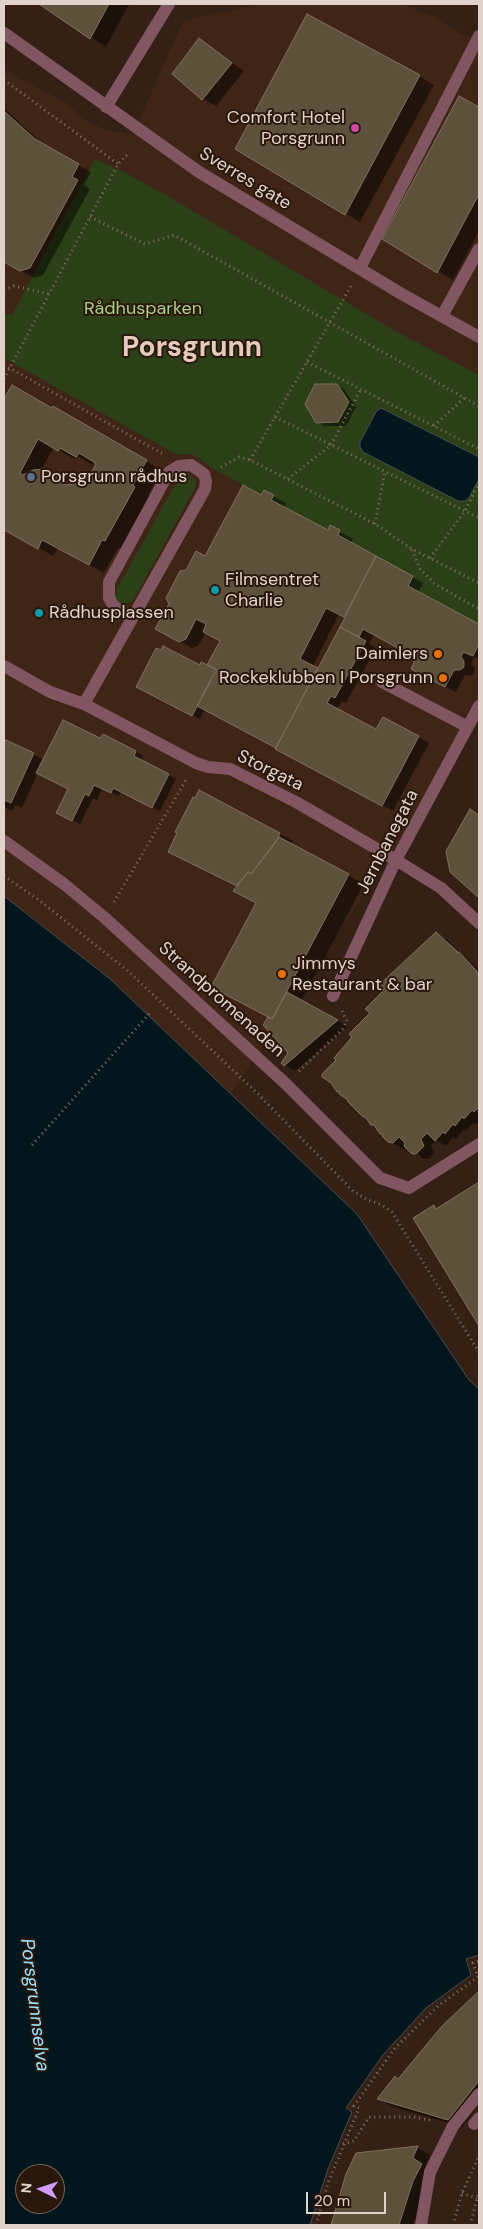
<!DOCTYPE html>
<meta charset="utf-8">
<style>
body{margin:0}
#map{position:relative;width:483px;height:2229px;overflow:hidden;background:#342014;font-family:"DM Sans",sans-serif}
canvas{display:block}
.frame{position:absolute;inset:0;border:5px solid #e1d3cb;pointer-events:none}
.north{position:absolute;left:15px;top:2164px;width:50px;height:50px;box-sizing:border-box;background:#2a170b;border:1px solid #736258;border-radius:50%;rotate:274deg;font-size:14px;font-weight:700;line-height:20px;text-align:center;color:#e1d3cb}
.north::after{content:'';display:block;margin:auto;width:18px;height:22px;background:#d19dfd;clip-path:polygon(50% 0,100% 100%,50% 72%,0 100%)}
.scale{position:absolute;left:306px;top:2192px;width:80px;height:22px;box-sizing:border-box;border:2px solid #e1d3cb;border-top:0;padding-left:6px;font-size:15px;line-height:18px;white-space:nowrap;color:#e1d3cb;-webkit-text-stroke:4px #2a170b;paint-order:stroke}
</style>
<div id="map">
<canvas width="483" height="2229"></canvas>
<div class="frame"></div>
<div class="north">N</div>
<div class="scale">20 m</div>
</div>
<script>
const ctx = document.querySelector('canvas').getContext('2d');
ctx.lineJoin = 'round';
function fillPath(path, color) {
  ctx.fillStyle = color;
  ctx.fill(path, 'evenodd');
}
function shape(rows) {
  const path = new Path2D();
  for (const r of rows) {
    path.moveTo(r[0], r[1]);
    for (let i = 2; i < r.length; i += 2) path.lineTo(r[i], r[i + 1]);
  }
  return path;
}
function strokePath(path, color, width, dash) {
  ctx.strokeStyle = color;
  ctx.lineWidth = width;
  ctx.lineCap = dash ? 'butt' : 'round';
  ctx.setLineDash(dash || []);
  ctx.stroke(path);
}
function drawText(font, color, halo, rows, align = 'center') {
  ctx.font = font + ' "DM Sans",sans-serif';
  ctx.lineWidth = 4;
  ctx.setLineDash([]);
  ctx.textBaseline = 'middle';
  ctx.strokeStyle = halo;
  ctx.fillStyle = color;
  for (const [text, x, y, turn = 0] of rows) {
    ctx.save();
    ctx.translate(x, y);
    ctx.rotate((+turn || 0) * Math.PI / 180);
    ctx.textAlign = isNaN(turn) ? turn : align;
    if (halo) ctx.strokeText(text, 0, 0);
    ctx.fillText(text, 0, 0);
    ctx.restore();
  }
}
fillPath(shape([
 [262,4,402,4,435,17,461,34,479,39,479,721,231,1094,109,978,4,896,4,70,67,103,85,120,108,131,133,133,184,20]
]), '#3f2515');
fillPath(shape([
 [95,159,124,172,164,194,397,332,479,375,479,624,408,586,413,576,338,535,340,530,330,525,328,530,271,500,274,495,264,490,261,495,214,469,196,456,190,454,177,455,4,358,4,315,5,313,12,315],
 [187,473,196,480,195,488,134,599,131,602,123,604,115,598,117,589,180,476]
]), '#2c4017');
const water = shape([
 [381,408,479,457,479,479,469,498,465,501,458,501,363,452,360,447,360,442,376,412,381,408],
 [4,896,109,978,357,1214,469,1380,479,1389,479,1955,466,1959,471,1975,426,2008,383,2055,346,2108,352,2112,328,2169,310,2225,4,2225,4,896],
 [25,2174,55,2174,55,2204,25,2204,25,2174]
]);
fillPath(water, '#03161d');
strokePath(water, '#464f51', 1);
fillPath(shape([
 [41,4,129,4,106,47],
 [199,40,244,71,216,106,203,99,173,74],
 [419,76,434,85,360,222,236,149],
 [459,98,479,108,479,231,453,280,384,239],
 [4,108,47,148,91,172,84,185,90,189,43,275,34,278,4,261],
 [337,385,344,389,356,407,346,426,325,426,317,422],
 [12,387,52,409,53,407,161,470,148,495,150,496,121,549,118,548,104,573,58,548,53,556,4,528,4,402],
 [54,447,74,459,76,455,92,465,94,461,98,464,84,487,71,485,41,470],
 [262,496,273,496,286,503,284,508,329,532,331,527,353,539,350,543,423,583,418,593,479,625,479,659,474,657,471,664,475,668,474,673,471,676,465,675,456,692,423,675,418,658,374,634,369,644,376,648,346,703,342,701,337,709,377,730,383,718,429,743,393,811,205,709,200,719,145,691,200,667,208,667,221,641,206,632,198,646,192,648,170,636,187,571,206,557],
 [339,614,346,618,319,670,313,666],
 [103,735,143,756,141,761,176,779,160,811,121,791,119,796,102,788,97,800,93,798,80,824,65,817,69,789,38,772,22,808,15,805,12,811,4,807,4,747,6,742,44,760,101,740],
 [200,792,280,834,293,841,291,844,364,884,301,1001,348,1026,295,1071,285,1065,290,1053,265,1025,269,1017,257,903,238,886,196,799],
 [470,811,479,816,479,897,451,871],
 [436,933,446,939,479,970,479,1120,476,1124,473,1123,466,1131,463,1130,456,1139,453,1137,446,1146,436,1140,431,1146,434,1153,428,1159,424,1159,406,1146,404,1149,400,1147,389,1141,349,1100,338,1091,338,1060,344,1046],
 [479,1184,479,1323,415,1218,434,1207,438,1209],
 [479,1993,479,2104,462,2127,391,2106,379,2099,399,2080,443,2027],
 [418,2148,430,2155,425,2166,435,2172,426,2188,413,2225,333,2225,347,2174,357,2154]
]), '#0007');
const building = shape([
 [39,4,109,4,90,39,39,4],
 [307,14,420,75,345,215,235,149,307,14],
 [199,38,232,63,202,100,172,74,199,38],
 [459,96,479,107,479,194,437,273,382,239,459,96],
 [4,111,35,139,79,164,72,177,78,180,30,268,20,271,4,262,4,111],
 [315,384,337,384,349,402,338,422,316,423,305,404,315,384],
 [12,385,52,408,53,406,147,460,133,485,135,487,105,541,102,540,89,565,42,540,38,549,4,530,4,399,12,385],
 [38,439,58,451,60,448,76,457,79,453,94,462,96,464,84,486,78,483,65,485,61,478,44,469,33,470,23,475,20,473,38,439],
 [243,485,261,495,264,490,274,495,271,500,328,530,330,525,340,530,338,535,376,556,344,617,326,608,300,659,318,668,276,748,197,706,217,670,207,665,220,641,203,632,206,624,196,619,186,639,179,642,155,629,169,604,166,598,180,571,186,570,196,551,205,556,243,485],
 [376,556,413,576,408,586,479,624,479,644,473,656,463,652,461,657,464,661,464,667,460,670,454,670,445,687,411,669,416,658,363,629,359,637,340,627,376,556],
 [340,627,366,641,335,698,331,696,327,703,376,729,383,717,419,736,382,806,275,749,340,627],
 [163,646,200,665,201,662,216,669,192,716,136,687,156,648,161,650,163,646],
 [63,720,100,738,103,734,136,751,134,756,169,774,152,808,113,788,111,793,94,785,89,796,85,794,72,821,56,813,68,789,36,773,63,720],
 [6,740,34,753,11,803,4,800,4,744,6,740],
 [199,790,280,833,276,842,251,874,248,872,237,886,168,852,177,833,175,832,193,797,195,798,199,790],
 [470,809,479,815,479,898,450,872,446,851,470,809],
 [279,837,349,874,272,1019,211,987,256,903,233,891,248,872,251,874,279,837],
 [436,932,457,951,456,952,459,952,477,971,477,974,479,973,479,1107,474,1112,472,1110,464,1119,462,1117,455,1126,453,1124,445,1134,443,1132,435,1141,427,1133,421,1139,424,1146,416,1154,412,1154,404,1146,405,1143,399,1137,393,1143,388,1142,382,1136,383,1134,380,1134,374,1125,371,1125,365,1117,363,1117,348,1102,348,1100,339,1094,340,1092,337,1092,331,1083,322,1077,322,1074,336,1060,334,1058,352,1037,349,1034,370,1013,365,1009,384,990,379,985,436,932],
 [287,992,338,1020,284,1066,281,1063,288,1053,263,1025,268,1017,272,1019,287,992],
 [479,1182,479,1326,413,1218,434,1205,436,1209,479,1182],
 [479,1991,479,2081,448,2120,377,2099,395,2076,398,2079,442,2026,479,1991],
 [418,2146,413,2158,422,2164,413,2181,399,2225,331,2225,346,2174,356,2153,418,2146]
]);
fillPath(building, '#5e513c');
strokePath(building, '#7f715b', 1);
strokePath(shape([
 [4,80,118,164],
 [90,217,145,244,174,235,479,406],
 [4,290,14,286,50,294],
 [307,362,479,449],
 [4,365,163,454],
 [4,379,118,164,129,153],
 [275,417,479,518],
 [434,426,464,398],
 [250,460,351,286],
 [221,467,239,457,250,460,375,524,412,549,479,583],
 [288,479,331,445,361,389],
 [375,524,385,471],
 [412,550,420,569,435,584,479,609],
 [430,558,465,511,479,483],
 [4,876,39,900,129,972,256,1092,353,1191,368,1200,382,1205,392,1212,479,1352],
 [114,902,186,780],
 [299,1071,342,1030,347,1021,342,1011],
 [32,1145,150,1013],
 [343,2144,354,2141,369,2117,414,2117,433,2121],
 [462,2193,477,2198],
 [316,2225,328,2183,359,2108,354,2106,395,2048,438,2006,478,1977,473,1963,479,1961],
 [453,2225,462,2193,479,2156],
 [470,2225,479,2192]
]), '#837268', 3, [1, 4]);
strokePath(shape([
 [4,33,199,172,400,293,479,337],
 [106,107,169,4],
 [360,268,479,36],
 [442,316,479,249],
 [4,666,50,692,84,704,196,763,208,767,230,769,296,802,396,860,441,888,479,923],
 [382,682,468,727],
 [84,704,205,489,206,481,204,474,191,465,179,466,169,472,109,582,109,598,113,605,132,619],
 [4,841,64,884,105,918,286,1084,380,1178,409,1188,479,1144],
 [333,996,396,860,479,706],
 [474,2124,479,2118],
 [421,2225,430,2172,453,2126,479,2094]
]), '#815662', 12);
for (const [x, y, r, color] of [
 [355,128,5,"#d1479c"],
 [31,477,5,"#5c6f8a"],
 [215,590,5,"#0f9aa8"],
 [39,613,5,"#0f9aa8"],
 [438,654,5,"#e8710a"],
 [443,678,5,"#e8710a"],
 [282,974,5,"#e8710a"]
]) {
  const dot = new Path2D();
  dot.arc(x, y, r, 0, 2 * Math.PI);
  ctx.fillStyle = color;
  ctx.fill(dot);
  strokePath(dot, '#2a170b', 2);
}
drawText('18px', '#e1d3cb', '#2a170b', [
 ["Comfort Hotel",345,118,"right"],
 ["Porsgrunn",345,139,"right"],
 ["Porsgrunn rådhus",41,477],
 ["Filmsentret",225,580],
 ["Charlie",225,601],
 ["Rådhusplassen",49,613],
 ["Daimlers",428,654,"right"],
 ["Rockeklubben I Porsgrunn",433,678,"right"],
 ["Jimmys",292,964],
 ["Restaurant & bar",292,985]
], 'left');
drawText('18px', '#e1d3cb', '#2a170b', [
 ["Sverres gate",245,179,31],
 ["Storgata",270,771,26],
 ["Jernbanegata",388,842,-63],
 ["Strandpromenaden",221,1000,42]
]);
drawText('18px', '#aacf88', '#2a170b', [
 ["Rådhusparken",143,309]
]);
drawText('italic 19px', '#97e1fe', '#2a170b', [
 ["Porsgrunnselva",34,2005,83]
]);
drawText('bold 28px', '#e6cabb', '#2a170b', [
 ["Porsgrunn",192,349]
]);
</script>
